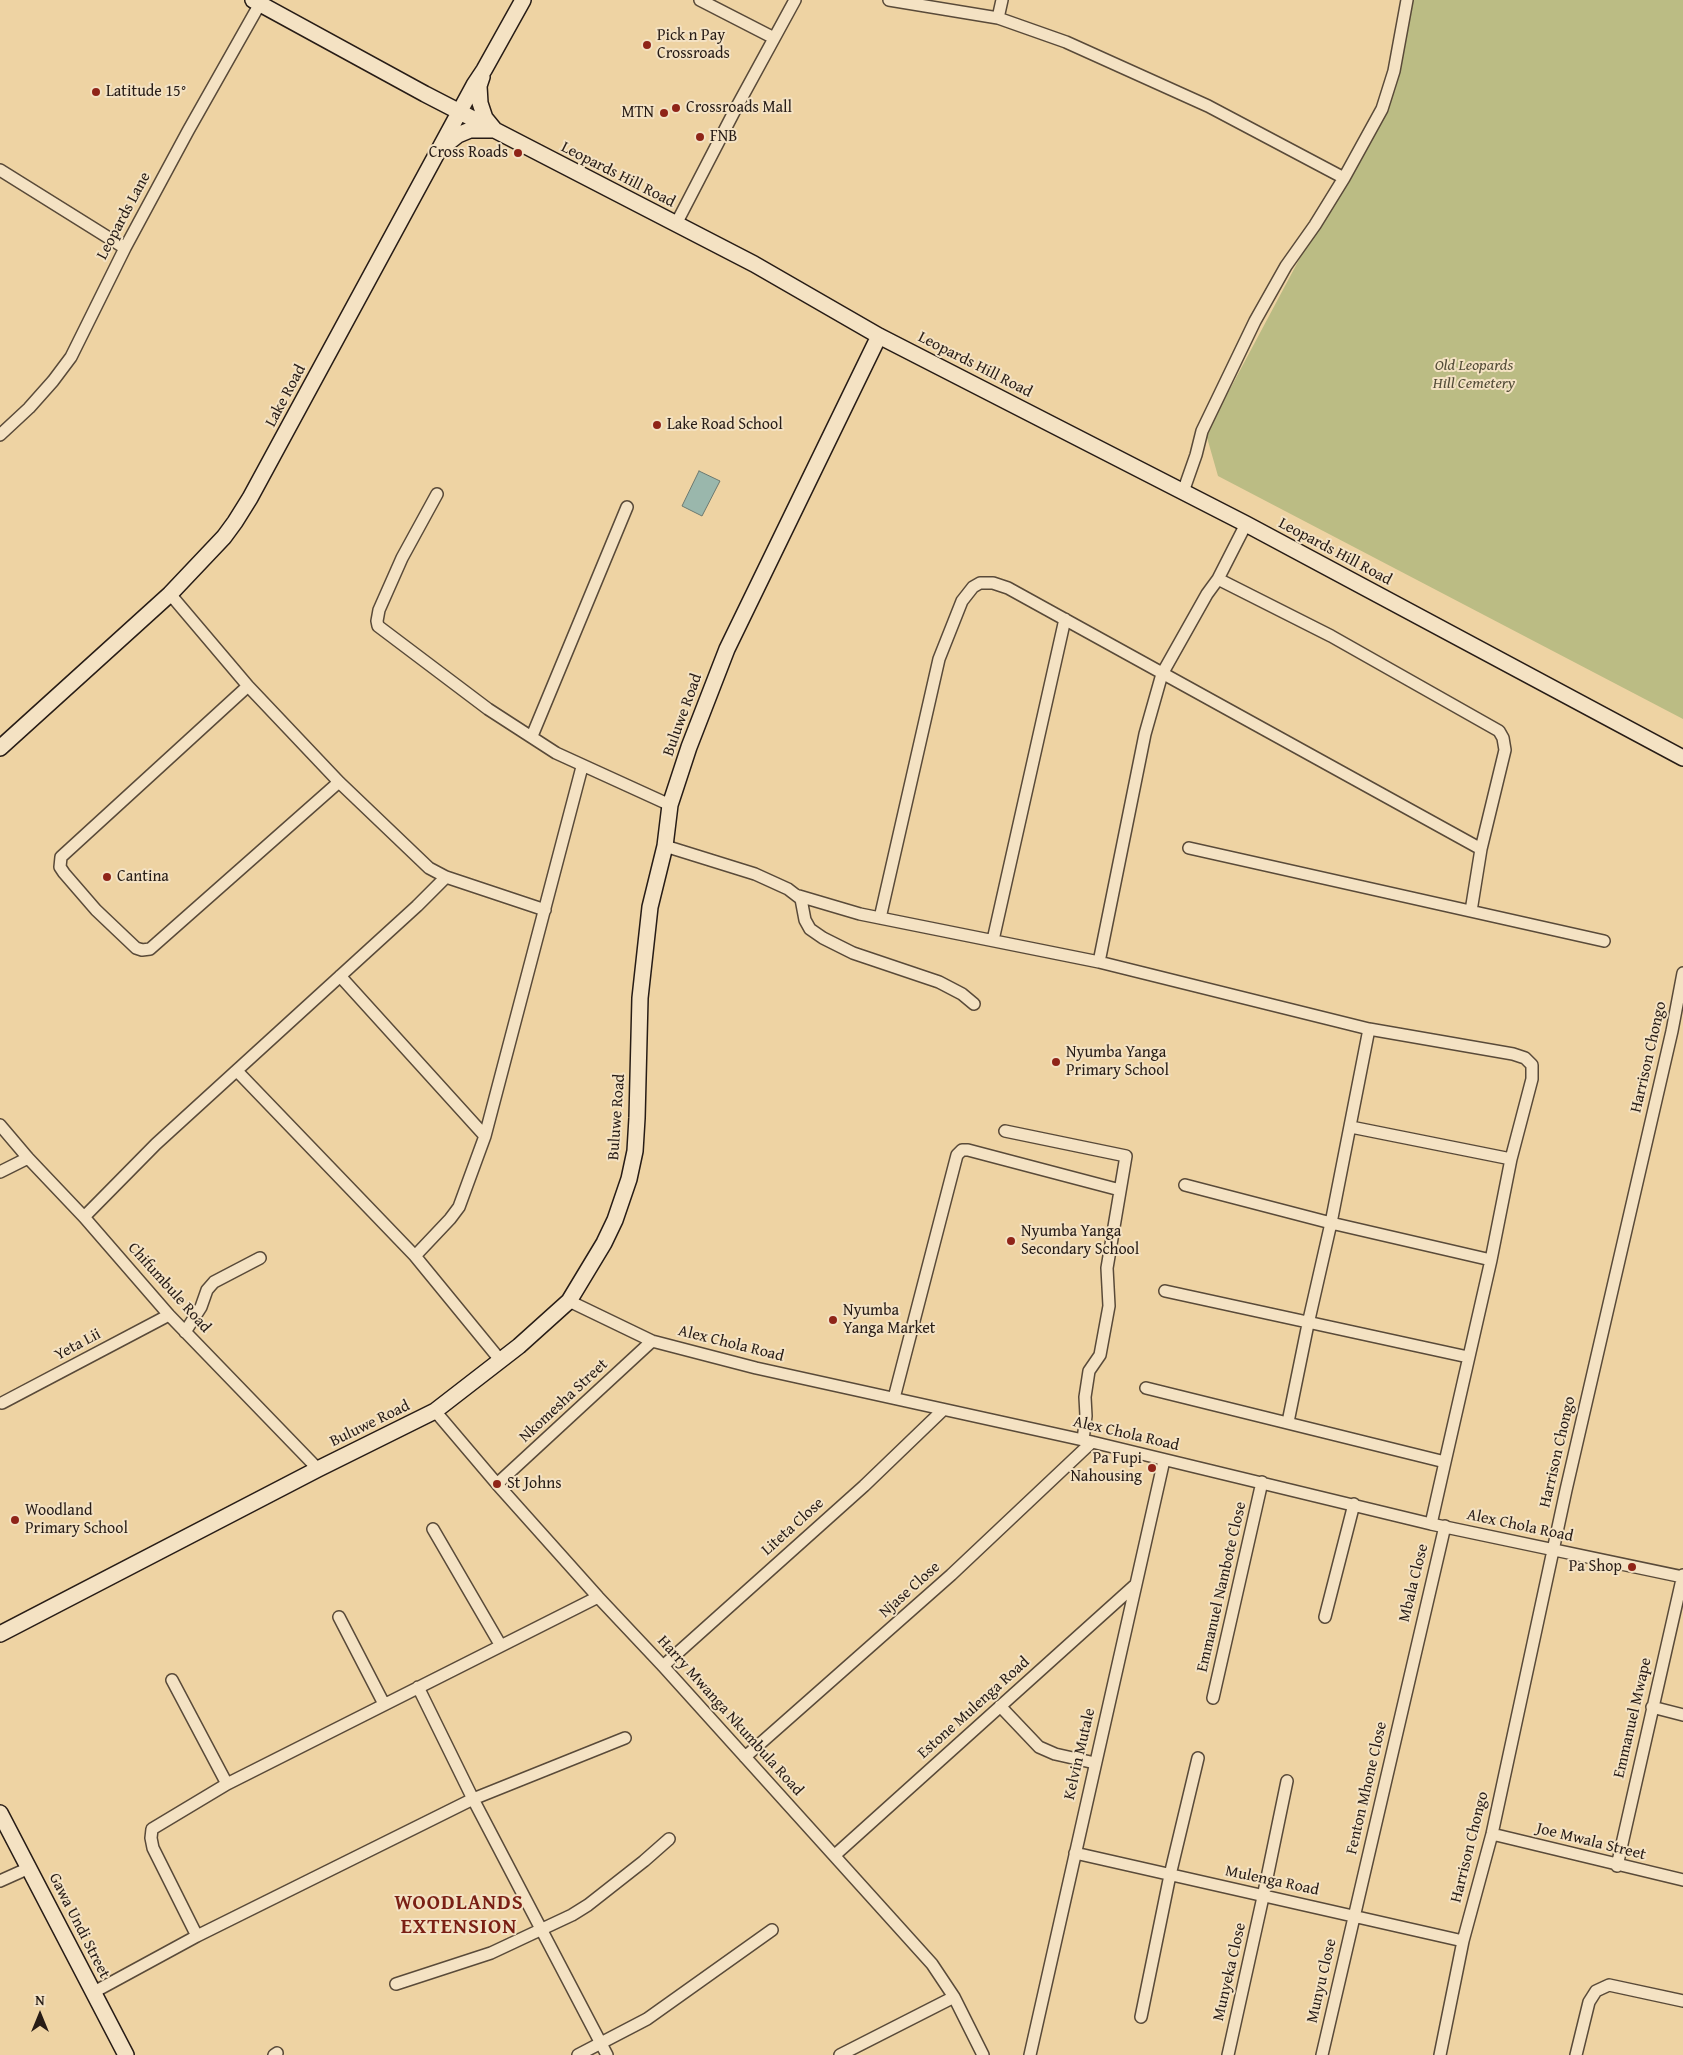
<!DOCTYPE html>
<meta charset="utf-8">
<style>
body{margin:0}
#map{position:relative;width:1683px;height:2055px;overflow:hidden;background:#eed3a3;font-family:"Gentium Book Plus",serif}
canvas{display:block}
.north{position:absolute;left:15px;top:1990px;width:50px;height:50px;-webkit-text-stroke:4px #f4e2c3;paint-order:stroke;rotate:0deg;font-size:14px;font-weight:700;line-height:20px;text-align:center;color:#271c16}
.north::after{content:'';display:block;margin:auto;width:18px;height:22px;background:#271c16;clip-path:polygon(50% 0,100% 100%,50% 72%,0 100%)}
</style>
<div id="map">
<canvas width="1683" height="2055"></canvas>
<div class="north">N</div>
</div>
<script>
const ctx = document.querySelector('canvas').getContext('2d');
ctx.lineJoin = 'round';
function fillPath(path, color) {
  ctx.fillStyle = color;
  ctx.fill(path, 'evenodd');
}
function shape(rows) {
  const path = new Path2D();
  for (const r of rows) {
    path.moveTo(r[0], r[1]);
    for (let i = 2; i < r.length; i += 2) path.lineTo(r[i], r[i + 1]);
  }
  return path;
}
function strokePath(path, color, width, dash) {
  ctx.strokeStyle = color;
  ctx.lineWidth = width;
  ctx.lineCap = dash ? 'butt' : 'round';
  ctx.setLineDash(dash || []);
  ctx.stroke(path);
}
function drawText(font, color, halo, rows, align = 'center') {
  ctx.font = font + ' "Gentium Book Plus",serif';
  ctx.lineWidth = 4;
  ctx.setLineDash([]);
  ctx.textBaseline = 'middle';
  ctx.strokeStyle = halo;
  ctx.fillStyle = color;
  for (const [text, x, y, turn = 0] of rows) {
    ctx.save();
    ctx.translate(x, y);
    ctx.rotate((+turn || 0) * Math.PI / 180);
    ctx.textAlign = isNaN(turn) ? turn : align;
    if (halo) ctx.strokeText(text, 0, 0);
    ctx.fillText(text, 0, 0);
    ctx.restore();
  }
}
fillPath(shape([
 [1413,0,1683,0,1683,719,1218,476,1206,434,1396,78]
]), '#bbbc84');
const water = shape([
 [699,471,720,481,702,516,682,506,699,471]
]);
fillPath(water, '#9ab7ac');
strokePath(water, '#6c7970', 1);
const street = shape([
 [700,0,774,38],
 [889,0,998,18,1066,42,1208,106,1344,178],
 [998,18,1002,0],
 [0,170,125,248],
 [676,224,735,110,795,0],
 [0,435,29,408,53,381,71,357,125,248,188,131,262,0],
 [1183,492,1196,455,1202,431,1255,321,1286,266,1315,225,1344,178,1382,109,1394,71,1407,0],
 [437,494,402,558,379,610,377,621,378,626,488,709,556,753,670,805],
 [1218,579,1331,636,1499,731,1503,738,1505,750,1481,849,1471,911],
 [170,594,248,686,339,782,429,868,446,877,545,910],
 [248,686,61,857,60,867,64,873,96,910,136,948,142,950,150,949,339,782],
 [532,736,627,507],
 [665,846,755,874,788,889,801,899,805,920,810,929,823,938,853,953,939,982,962,994,974,1004],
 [1189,848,1604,941],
 [799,896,860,914,1099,962,1369,1029,1513,1054,1525,1058,1532,1065,1532,1079,1511,1159,1491,1260,1445,1462,1146,1388],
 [880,918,939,659,962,601,973,587,980,583,993,583,1008,588,1481,849],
 [993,940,1065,619],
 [1099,962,1145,734,1162,674,1207,594,1218,579,1246,524],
 [340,976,485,1136],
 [237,1071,415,1256,501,1361],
 [0,1125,28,1158,84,1217,169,1315,318,1469],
 [1351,1127,1511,1159],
 [1005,1131,1126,1156,1107,1268,1109,1306,1100,1355,1089,1371,1085,1397,1086,1416,1083,1440],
 [0,1172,28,1158],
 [1185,1185,1331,1223,1491,1260],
 [84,1217,156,1144,417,906,446,877],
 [415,1256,450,1219,459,1207,485,1136,582,767],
 [1165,1291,1468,1357],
 [569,1301,652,1341,756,1368,1092,1442,1431,1524,1683,1577],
 [185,1332,201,1307,207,1290,214,1282,260,1258],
 [894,1398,957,1155,962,1150,968,1150,1120,1190],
 [2,1403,169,1315],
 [435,1411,497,1484,598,1597,663,1666,932,1964,954,1997,983,2055],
 [1288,1422,1308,1324,1331,1223,1369,1029],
 [497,1484,652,1341],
 [1431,1524,1445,1462],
 [433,1529,501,1646],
 [339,1617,384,1704],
 [1325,1617,1354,1504],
 [663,1666,864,1486,943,1410],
 [172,1680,227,1784],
 [418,1687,473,1799,607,2055],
 [1213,1698,1262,1482],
 [1000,1706,1039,1747,1055,1754,1095,1763],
 [1652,1707,1683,1715],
 [745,1757,951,1575,1092,1442],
 [1492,1834,1683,1880],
 [1075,1853,1463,1941],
 [835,1855,1134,1586],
 [1617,1866,1683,1575],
 [0,1881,29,1868],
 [197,1936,153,1848,151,1838,152,1829,227,1784,598,1597],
 [396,1984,491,1953,572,1915,588,1905,644,1861,669,1839],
 [94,1992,197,1936,473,1799,625,1738],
 [1141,2017,1170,1875,1198,1758],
 [274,2055,277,2053],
 [578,2055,647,2019,772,1930],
 [840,2055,954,1997],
 [1030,2055,1164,1460],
 [1228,2055,1263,1897,1287,1781],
 [1322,2055,1445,1526],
 [1440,2055,1463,1941,1492,1834,1566,1490,1672,1031,1683,973],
 [1576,2055,1589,2002,1596,1991,1609,1985,1683,2001]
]);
const secondary = shape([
 [253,0,425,94,754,264,879,336,1246,524,1683,758],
 [482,77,479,86,480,103,485,118,494,129],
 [444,146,458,135,470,130,491,130],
 [0,748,170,594,224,537,235,522,250,498,474,85,484,70,523,0],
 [0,1634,318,1469,435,1411,519,1346,569,1301,604,1243,615,1220,629,1179,635,1151,637,1118,640,998,650,907,665,846,670,805,689,747,727,649,879,336],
 [0,1813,126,2055]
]);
strokePath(street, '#594a39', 14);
strokePath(secondary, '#271c16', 18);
strokePath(street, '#f4e2c3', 11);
strokePath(secondary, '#f4e2c3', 15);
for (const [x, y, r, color] of [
 [647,45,5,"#8f2418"],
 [96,92,5,"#8f2418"],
 [676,108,5,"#8f2418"],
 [664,113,5,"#8f2418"],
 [700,137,5,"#8f2418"],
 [518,153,5,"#8f2418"],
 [657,425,5,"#8f2418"],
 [107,877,5,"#8f2418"],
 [1056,1062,5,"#8f2418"],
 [1011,1241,5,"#8f2418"],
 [833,1320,5,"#8f2418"],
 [1152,1468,5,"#8f2418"],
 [497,1484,5,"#8f2418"],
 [15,1520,5,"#8f2418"],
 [1632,1567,5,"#8f2418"]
]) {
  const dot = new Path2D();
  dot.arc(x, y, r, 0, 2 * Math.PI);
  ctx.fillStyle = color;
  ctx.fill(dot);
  strokePath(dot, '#f4e2c3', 2);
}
drawText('16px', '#271c16', '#f4e2c3', [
 ["Pick n Pay",657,36],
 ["Crossroads",657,54],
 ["Latitude 15°",106,92],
 ["Crossroads Mall",686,108],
 ["MTN",654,113,"right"],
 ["FNB",710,137],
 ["Cross Roads",508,153,"right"],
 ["Lake Road School",667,425],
 ["Cantina",117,877],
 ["Nyumba Yanga",1066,1053],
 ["Primary School",1066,1071],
 ["Nyumba Yanga",1021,1232],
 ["Secondary School",1021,1250],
 ["Nyumba",843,1311],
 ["Yanga Market",843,1329],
 ["Pa Fupi",1142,1459,"right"],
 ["Nahousing",1142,1477,"right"],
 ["St Johns",507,1484],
 ["Woodland",25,1511],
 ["Primary School",25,1529],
 ["Pa Shop",1622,1567,"right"]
], 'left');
drawText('16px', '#271c16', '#f4e2c3', [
 ["Leopards Hill Road",618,175,27],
 ["Leopards Lane",124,216,-62],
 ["Leopards Hill Road",975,365,27],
 ["Lake Road",286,396,-62],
 ["Leopards Hill Road",1335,552,28],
 ["Buluwe Road",683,715,-70],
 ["Harrison Chongo",1649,1057,-77],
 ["Buluwe Road",617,1117,-86],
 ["Chifumbule Road",169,1288,48],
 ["Alex Chola Road",731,1344,14],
 ["Yeta Lii",78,1345,-28],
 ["Nkomesha Street",564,1401,-43],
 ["Buluwe Road",370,1424,-26],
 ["Alex Chola Road",1126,1434,13],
 ["Harrison Chongo",1558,1452,-77],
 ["Alex Chola Road",1520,1526,12],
 ["Liteta Close",793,1527,-42],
 ["Mbala Close",1414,1583,-76],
 ["Emmanuel Nambote Close",1222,1587,-77],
 ["Njase Close",910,1590,-42],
 ["Estone Mulenga Road",974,1708,-42],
 ["Harry Mwanga Nkumbula Road",730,1716,48],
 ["Emmanuel Mwape",1633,1718,-77],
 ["Kelvin Mutale",1080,1754,-77],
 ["Fenton Mhone Close",1367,1788,-77],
 ["Joe Mwala Street",1591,1842,14],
 ["Harrison Chongo",1470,1847,-76],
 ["Mulenga Road",1272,1881,12],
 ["Gawa Undi Street",79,1926,63],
 ["Munyeka Close",1230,1972,-77],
 ["Munyu Close",1322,1981,-77]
]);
drawText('italic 16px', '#534c37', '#f4e2c3', [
 ["Old Leopards",1474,366],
 ["Hill Cemetery",1474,384]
]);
ctx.letterSpacing = '1px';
drawText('bold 21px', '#7a1f14', '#f4e2c3', [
 ["WOODLANDS",459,1904],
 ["EXTENSION",459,1928]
]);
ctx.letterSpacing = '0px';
</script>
